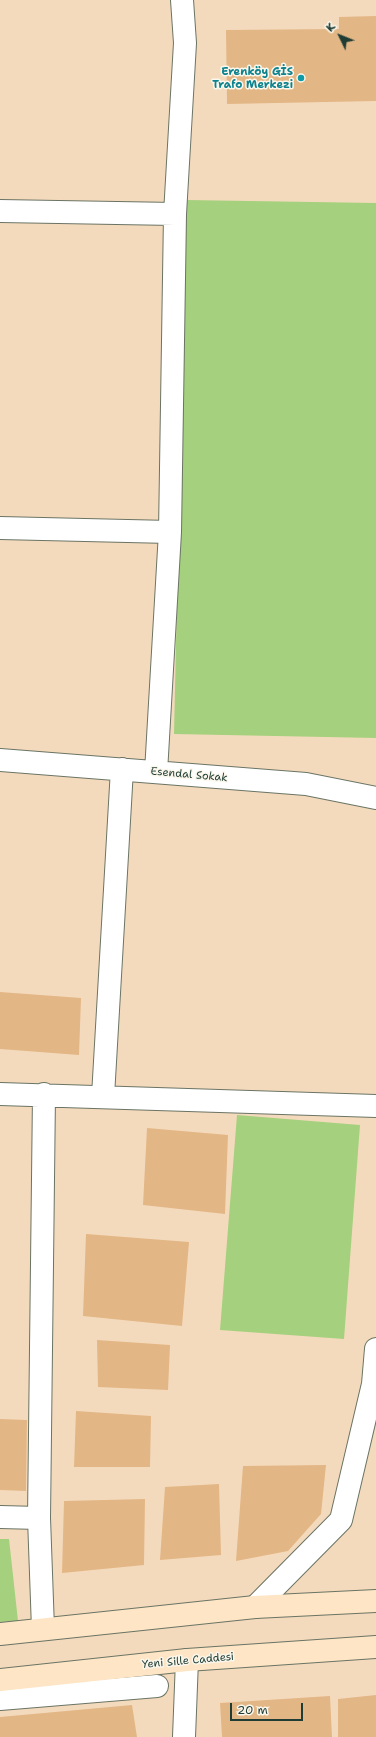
<!DOCTYPE html>
<meta charset="utf-8">
<style>
body{margin:0}
#map{position:relative;width:376px;height:1737px;overflow:hidden;background:#f4dabd;font-family:"Shantell Sans",sans-serif}
canvas{display:block}
.north{position:absolute;left:320px;top:16px;width:40px;height:40px;-webkit-text-stroke:3px #fbf7ec;paint-order:stroke;rotate:313deg;font-size:11px;font-weight:700;line-height:16px;text-align:center;color:#1f3d34}
.north::after{content:'';display:block;margin:auto;width:14px;height:18px;background:#1f3d34;clip-path:polygon(50% 0,100% 100%,50% 72%,0 100%)}
.scale{position:absolute;left:230px;top:1703px;width:73px;height:18px;box-sizing:border-box;border:2px solid #1f3d34;border-top:0;padding-left:5px;font-size:12px;line-height:14px;white-space:nowrap;color:#1f3d34;-webkit-text-stroke:3px #fbf7ec;paint-order:stroke}
</style>
<div id="map">
<canvas width="376" height="1737"></canvas>
<div class="north">K</div>
<div class="scale">20 m</div>
</div>
<script>
const ctx = document.querySelector('canvas').getContext('2d');
ctx.lineJoin = 'round';
function fillPath(path, color) {
  ctx.fillStyle = color;
  ctx.fill(path, 'evenodd');
}
function shape(rows) {
  const path = new Path2D();
  for (const r of rows) {
    path.moveTo(r[0], r[1]);
    for (let i = 2; i < r.length; i += 2) path.lineTo(r[i], r[i + 1]);
  }
  return path;
}
function strokePath(path, color, width, dash) {
  ctx.strokeStyle = color;
  ctx.lineWidth = width;
  ctx.lineCap = dash ? 'butt' : 'round';
  ctx.setLineDash(dash || []);
  ctx.stroke(path);
}
function drawText(font, color, halo, rows, align = 'center') {
  ctx.font = font + ' "Shantell Sans",sans-serif';
  ctx.lineWidth = 3;
  ctx.setLineDash([]);
  ctx.textBaseline = 'middle';
  ctx.strokeStyle = halo;
  ctx.fillStyle = color;
  for (const [text, x, y, turn = 0] of rows) {
    ctx.save();
    ctx.translate(x, y);
    ctx.rotate((+turn || 0) * Math.PI / 180);
    ctx.textAlign = isNaN(turn) ? turn : align;
    if (halo) ctx.strokeText(text, 0, 0);
    ctx.fillText(text, 0, 0);
    ctx.restore();
  }
}
fillPath(shape([
 [186,200,376,203,376,738,174,734],
 [237,1115,360,1125,344,1339,220,1330],
 [0,1539,9,1539,18,1621,0,1622]
]), '#a5d07d');
fillPath(shape([
 [376,16,376,101,227,104,226,30,339,29,339,17],
 [0,992,81,998,79,1055,0,1049],
 [147,1128,228,1135,225,1214,143,1205],
 [86,1234,189,1242,182,1326,83,1316],
 [97,1340,170,1345,168,1390,98,1387],
 [76,1411,151,1416,150,1467,74,1467],
 [0,1419,27,1420,26,1491,0,1490],
 [326,1465,321,1514,288,1551,236,1561,243,1466],
 [219,1484,221,1555,160,1560,165,1487],
 [145,1499,144,1565,62,1573,64,1501],
 [376,1695,376,1737,338,1737,338,1699],
 [330,1696,332,1737,222,1737,220,1703],
 [132,1705,137,1737,0,1737,0,1717]
]), '#e3b685');
const street = shape([
 [0,211,175,214],
 [0,528,170,532],
 [0,760,306,784,376,798],
 [156,772,170,532,175,214,185,43,182,0],
 [0,1094,376,1106],
 [103,1096,122,769],
 [376,1349,373,1384,376,1397],
 [0,1517,39,1518],
 [255,1607,341,1520,373,1384],
 [43,1629,39,1518,44,1094],
 [0,1699,157,1686],
 [184,1737,187,1660]
]);
const secondary = shape([
 [0,1634,255,1607,376,1601],
 [0,1680,187,1660,376,1647]
]);
strokePath(street, '#6a7464', 24);
strokePath(secondary, '#6a7464', 24);
strokePath(street, '#fff', 22);
strokePath(secondary, '#fde5c5', 22);
for (const [x, y, r, color] of [
 [301,78,4,"#0f9aa8"]
]) {
  const dot = new Path2D();
  dot.arc(x, y, r, 0, 2 * Math.PI);
  ctx.fillStyle = color;
  ctx.fill(dot);
  strokePath(dot, '#fbf7ec', 1.5);
}
drawText('bold 11px', '#0d838f', '#fbf7ec', [
 ["Erenköy GİS",293,72],
 ["Trafo Merkezi",293,85]
], 'right');
drawText('11px', '#1f3d34', '#fbf7ec', [
 ["Esendal Sokak",189,775,5],
 ["Yeni Sille Caddesi",188,1661,-5]
]);
</script>
